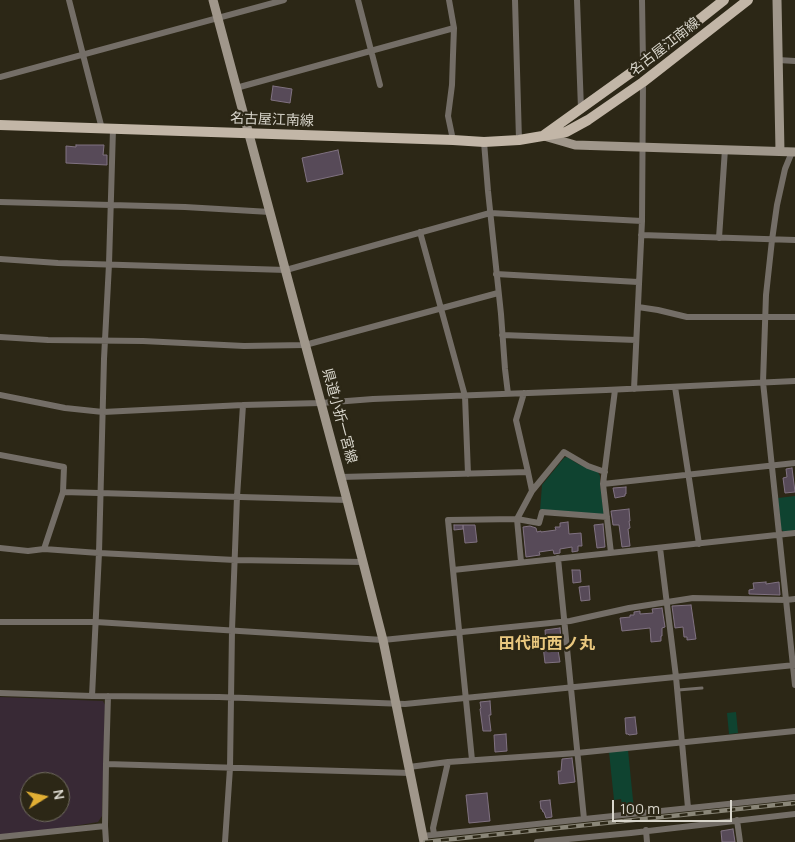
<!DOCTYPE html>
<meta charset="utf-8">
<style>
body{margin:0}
#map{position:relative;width:795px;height:842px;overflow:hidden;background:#2c2716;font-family:Manrope,sans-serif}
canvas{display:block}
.north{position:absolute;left:20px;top:772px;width:50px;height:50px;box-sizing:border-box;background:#2c2716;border:1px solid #716d5f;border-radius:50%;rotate:80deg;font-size:14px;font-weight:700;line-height:20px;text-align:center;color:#d9d6cc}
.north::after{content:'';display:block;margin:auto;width:18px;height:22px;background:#e1af34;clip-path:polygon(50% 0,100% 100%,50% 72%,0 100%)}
.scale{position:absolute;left:612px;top:800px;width:120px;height:22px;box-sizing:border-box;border:2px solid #d9d6cc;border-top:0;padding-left:6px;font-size:15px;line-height:18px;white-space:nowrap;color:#d9d6cc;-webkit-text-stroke:4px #2c2716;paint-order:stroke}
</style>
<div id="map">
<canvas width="795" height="842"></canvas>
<div class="north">N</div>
<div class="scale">100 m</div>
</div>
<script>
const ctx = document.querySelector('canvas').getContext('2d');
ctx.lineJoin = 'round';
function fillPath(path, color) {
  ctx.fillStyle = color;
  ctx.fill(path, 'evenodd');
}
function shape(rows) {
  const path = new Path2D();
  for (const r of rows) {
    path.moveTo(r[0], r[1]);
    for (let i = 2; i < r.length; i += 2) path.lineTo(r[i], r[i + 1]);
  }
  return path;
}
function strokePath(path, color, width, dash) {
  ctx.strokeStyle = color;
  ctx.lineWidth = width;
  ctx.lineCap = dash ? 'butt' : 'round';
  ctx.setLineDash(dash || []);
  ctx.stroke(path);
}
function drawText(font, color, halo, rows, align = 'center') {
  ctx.font = font + ' Manrope,"Noto Sans JP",sans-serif';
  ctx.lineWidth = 4.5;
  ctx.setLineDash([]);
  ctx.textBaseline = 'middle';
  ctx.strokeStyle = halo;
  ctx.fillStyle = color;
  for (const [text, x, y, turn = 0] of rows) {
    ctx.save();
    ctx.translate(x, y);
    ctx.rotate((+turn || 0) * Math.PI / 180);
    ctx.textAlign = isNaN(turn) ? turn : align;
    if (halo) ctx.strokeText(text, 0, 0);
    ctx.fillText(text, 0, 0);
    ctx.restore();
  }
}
fillPath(shape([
 [0,697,103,701,105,705,102,816,98,822,44,831,0,835],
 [30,782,60,782,60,812,30,812]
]), '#382935');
fillPath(shape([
 [567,457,578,464,598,472,600,476,600,485,604,515,540,511,542,485,564,458],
 [795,496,795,530,784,532,781,529,778,498],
 [736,712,738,733,729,734,727,713],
 [628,750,634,810,623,811,621,799,614,800,609,752]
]), '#0f4330');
const building = shape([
 [273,86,292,89,290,103,271,100,273,86],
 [76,145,104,145,103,155,107,155,107,165,66,163,66,146,76,147,76,145],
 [338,150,343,174,307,182,302,158,338,150],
 [792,468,795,492,785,493,783,478,787,477,786,469,792,468],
 [626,487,626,494,625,494,625,496,615,498,613,488,626,487],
 [629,509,630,521,629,521,630,528,628,529,630,546,622,547,619,525,613,525,611,511,629,509],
 [568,522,569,534,581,533,582,546,578,546,578,551,572,552,572,547,560,549,560,553,554,554,553,550,539,552,540,555,526,557,523,527,530,526,536,528,537,532,541,531,541,532,556,530,555,527,560,527,560,523,568,522],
 [603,524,605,547,597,548,594,525,603,524],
 [454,525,475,525,477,542,465,543,463,525,463,529,454,530,454,525],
 [572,570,580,570,581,582,573,583,572,570],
 [766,582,766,584,779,582,780,595,749,594,749,590,754,589,753,583,766,582],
 [589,586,590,600,581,601,579,587,589,586],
 [691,605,696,639,687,640,687,637,684,637,683,627,675,628,672,606,691,605],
 [662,608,665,627,662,628,662,636,661,636,661,641,651,642,650,628,622,631,620,618,630,617,630,615,634,615,634,612,640,611,640,614,653,613,652,609,662,608],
 [560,628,562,649,558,650,560,662,545,663,543,646,546,645,545,630,560,628],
 [490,701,491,715,489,715,491,731,483,731,480,709,481,708,480,702,490,701],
 [635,717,637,734,629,735,628,734,626,734,625,718,635,717],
 [506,734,507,751,495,752,494,735,506,734],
 [572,758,575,782,559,784,558,771,561,771,562,759,572,758],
 [487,793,490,821,469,823,466,795,487,793],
 [550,800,552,817,546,818,544,812,543,812,542,809,541,809,540,801,550,800],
 [733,829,735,842,722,842,721,831,733,829]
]);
fillPath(building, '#574a58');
strokePath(building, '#807281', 1);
strokePath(shape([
 [678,690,702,688]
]), '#746e67', 3);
strokePath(shape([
 [69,0,102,129],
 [358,0,380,85],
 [449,0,454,28,453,55,452,85,448,116,453,140],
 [515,0,519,140],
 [577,0,581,109],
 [642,0,643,64],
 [778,60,795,61],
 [0,77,284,0],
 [236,88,454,28],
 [484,142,488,191,501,314,505,369,508,394],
 [792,152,785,169,777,205,772,240,766,295,763,382,795,685],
 [0,202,185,207,270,212],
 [420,232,465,396,468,474],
 [641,235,795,240],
 [719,238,725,149],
 [0,259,58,263,286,270,490,213,642,221],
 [496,274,638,282],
 [638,307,658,310,687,317,795,317],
 [502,335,636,340],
 [0,337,48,340,143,341,244,346,305,345,498,293],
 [675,387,699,544],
 [634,389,642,221,643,82],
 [0,395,65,408,103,412,243,405,321,403,373,399,606,390,795,381],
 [0,455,64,467,63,492,44,549,28,551,0,548],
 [528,472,532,491],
 [341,477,528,472,516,420,524,393],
 [603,484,795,463],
 [63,492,347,500],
 [517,519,539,523,542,512,607,517],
 [517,519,521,562],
 [660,548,676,677,688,808],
 [44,549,99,553,235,560,363,562],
 [611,553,603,484,615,390],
 [558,558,584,819],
 [453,570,795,533],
 [0,622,96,622,383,640,570,621,629,608,693,598,786,600,795,599],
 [0,693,92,696,219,697,405,704,795,665],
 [92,696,99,553,104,359,109,264,113,129],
 [472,760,448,520,517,519,532,491,564,452,588,466,605,472],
 [106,764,410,773],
 [409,767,448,762,577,753,795,731],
 [737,820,740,842],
 [646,830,647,842],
 [434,834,433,828,448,762],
 [422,836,795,797],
 [0,837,105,826],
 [106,842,105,826,106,764,108,696],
 [225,842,230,768,232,630,237,497,243,405],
 [537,842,631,833,795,814]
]), '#746e67', 6);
strokePath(shape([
 [213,0,347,500,383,640,424,842],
 [777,0,780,151],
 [544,136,575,145,795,152]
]), '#a0978b', 9);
strokePath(shape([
 [0,125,453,140,484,142,519,140,566,132,588,120,643,82,748,0],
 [544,135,643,64,724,0]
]), '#c2b6a7', 10);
const rail = shape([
 [425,842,795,803]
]);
strokePath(rail, '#8a8678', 4.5);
strokePath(rail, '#2c2716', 2.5, [8]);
drawText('14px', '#d9d6cc', '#2c2716', [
 ["名古屋江南線",665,47,-38],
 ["名古屋江南線",272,120,2],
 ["県道小折一宮線",339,416,75]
]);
drawText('bold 16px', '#eac87f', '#2c2716', [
 ["田代町西ノ丸",547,645]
]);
</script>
